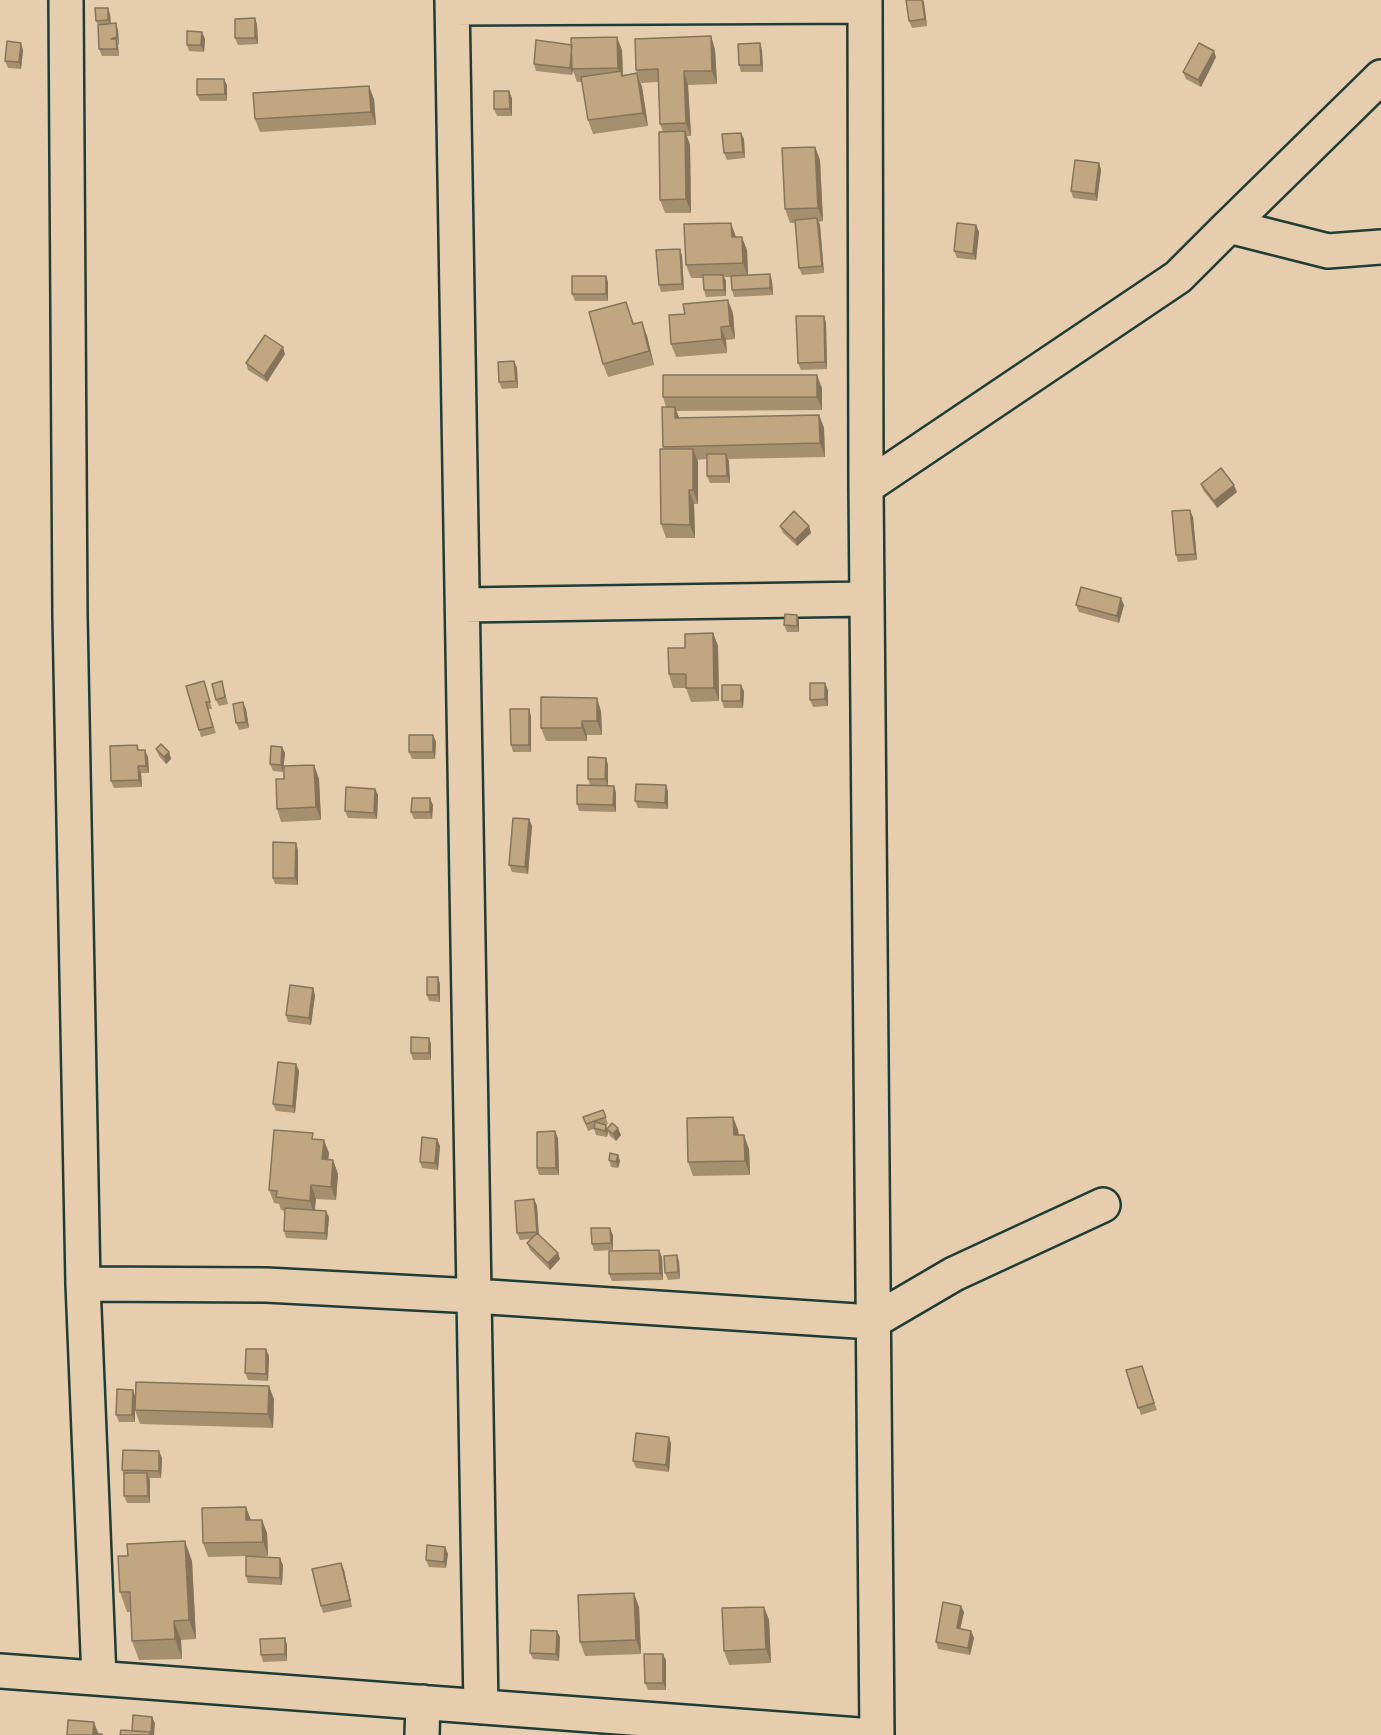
<!DOCTYPE html>
<style>
body{margin:0}
canvas{display:block;background:#e6cdae}
</style>
<canvas width="1381" height="1735"></canvas>
<script>
const ctx = document.querySelector('canvas').getContext('2d');
ctx.lineJoin = 'round';
function shape(rows) {
  const path = new Path2D();
  for (const r of rows) {
    path.moveTo(r[0], r[1]);
    for (let i = 2; i < r.length; i += 2) path.lineTo(r[i], r[i + 1]);
  }
  return path;
}
function strokePath(path, color, width, dash) {
  ctx.strokeStyle = color;
  ctx.lineWidth = width;
  ctx.lineCap = dash ? 'butt' : 'round';
  ctx.setLineDash(dash || []);
  ctx.stroke(path);
}
function fillPath(path, color) {
  ctx.fillStyle = color;
  ctx.fill(path, 'evenodd');
}
const street = shape([
 [66,0,70,615,83,1284,99,1678],
 [452,0,481,1707],
 [865,0,866,487,877,1735],
 [452,8,865,6],
 [1229,226,1381,77],
 [866,487,1178,277,1229,226,1328,251,1381,247],
 [463,605,867,599],
 [83,1284,266,1285,474,1296,872,1322,954,1274,1103,1205],
 [0,1671,859,1735],
 [422,1735,423,1702]
]);
strokePath(street, '#1f3d34', 38);
strokePath(street, '#e6cdae', 33);
fillPath(shape([
 [906,0,923,0,927,26,912,28,909,21],
 [110,14,111,24,118,30,119,44,118,45,119,56,102,56,99,49,98,25,96,21],
 [255,18,257,25,258,44,238,45,235,38],
 [711,36,715,50,717,84,688,85,691,136,687,136,690,145,691,213,665,213,660,200,663,132,660,124,658,82,641,83,636,70],
 [205,39,204,52,189,51,187,45],
 [23,50,21,69,8,68,5,61],
 [622,50,623,75,637,73,642,87,648,126,593,134,588,120,582,82,577,82,573,71,572,75,536,71,534,64],
 [762,50,763,72,741,72,739,65],
 [1216,57,1201,87,1186,79,1183,72],
 [227,85,227,101,200,101,197,95],
 [512,98,512,116,497,116,494,109],
 [374,99,376,125,260,132,255,119],
 [744,139,745,158,727,160,724,153],
 [815,147,820,160,823,221,819,222,820,225,824,273,802,275,799,268,795,223,790,223,785,209],
 [1099,163,1101,170,1097,201,1073,198,1071,191],
 [976,225,979,232,976,260,957,258,954,251],
 [736,237,747,250,748,275,770,274,772,281,773,295,734,297,732,290,731,277,724,277,726,281,726,296,706,297,704,290,703,278,691,278,686,265],
 [680,249,682,256,684,290,661,292,659,285],
 [606,276,608,282,608,301,575,301,572,294],
 [733,313,735,339,726,340,727,353,676,357,671,344],
 [631,316,634,324,647,336,654,365,608,377,603,364],
 [824,316,826,323,827,369,801,370,798,363],
 [285,354,267,382,248,370,246,363],
 [514,361,517,368,518,388,502,389,499,382],
 [822,388,822,410,676,411,679,418,819,415,824,428,825,457,728,459,730,483,710,483,707,476,707,459,697,460,698,462,698,504,694,504,695,538,666,538,661,524,664,449,663,447,666,407,663,397],
 [1201,484,1237,492,1217,508,1203,490],
 [1193,517,1197,560,1178,562,1176,555],
 [780,526,809,526,811,533,797,546,783,533],
 [1076,605,1124,605,1119,623,1079,612],
 [797,615,799,621,799,632,787,632,784,625],
 [713,633,718,646,719,701,691,702,686,688,673,688,669,674,685,648],
 [222,681,228,704,219,706,216,700],
 [206,688,212,709,208,709,216,733,201,737,199,730],
 [828,690,828,706,813,707,810,700],
 [744,691,743,708,724,708,722,701],
 [246,709,249,728,239,730,236,723],
 [601,711,602,735,587,735,587,741,546,741,541,728],
 [531,716,531,752,513,752,511,745],
 [433,735,436,742,435,759,412,759,409,752],
 [282,747,285,753,283,772,273,771,270,764],
 [156,749,169,752,171,759,166,764,159,756],
 [139,750,148,757,149,773,141,773,142,787,114,788,111,781],
 [606,758,608,765,608,786,614,786,616,793,616,812,579,811,577,804,590,785,588,779],
 [314,765,319,779,321,820,281,822,277,809,284,779],
 [375,789,378,795,377,819,348,818,345,811],
 [668,791,668,809,638,808,635,801],
 [433,805,432,819,414,819,411,812],
 [529,819,532,826,528,874,512,872,509,865],
 [298,850,298,885,275,884,273,878],
 [438,977,440,984,440,1002,429,1001,427,995],
 [315,995,311,1025,288,1022,286,1015],
 [429,1038,431,1044,431,1060,413,1060,411,1053],
 [296,1064,299,1071,295,1113,276,1111,273,1104],
 [603,1110,608,1124,605,1125,608,1132,607,1137,596,1135,594,1129,588,1131,583,1117],
 [733,1117,738,1130,739,1135,749,1149,750,1175,693,1176,688,1162],
 [607,1129,621,1135,616,1141,610,1136],
 [558,1138,559,1175,539,1175,537,1168],
 [315,1139,329,1153,328,1160,333,1160,338,1174,336,1200,316,1199,315,1210,329,1217,327,1240,286,1238,284,1231,285,1211,281,1210,279,1204,274,1203,269,1190],
 [437,1139,440,1146,438,1170,422,1168,420,1162],
 [618,1155,620,1161,618,1168,611,1167,609,1160],
 [534,1199,537,1206,539,1235,558,1253,560,1259,550,1270,530,1250,527,1243,531,1239,520,1240,517,1233],
 [613,1235,613,1250,594,1251,592,1244],
 [662,1257,663,1280,612,1281,609,1274],
 [679,1261,680,1279,668,1280,665,1273],
 [269,1356,268,1381,248,1380,245,1373],
 [1142,1366,1157,1410,1141,1415,1126,1370],
 [135,1396,135,1422,119,1422,116,1415],
 [274,1399,273,1428,140,1424,135,1410],
 [669,1437,671,1444,669,1472,636,1468,633,1461],
 [162,1458,161,1478,149,1478,150,1503,127,1503,124,1496,124,1476,122,1470],
 [246,1507,251,1520,262,1520,267,1533,268,1556,247,1556,283,1565,282,1585,248,1583,246,1576,246,1556,208,1557,203,1543],
 [445,1547,448,1554,446,1568,429,1567,426,1560],
 [192,1561,196,1639,181,1640,182,1659,139,1660,132,1641,131,1612,127,1612,120,1592],
 [341,1563,344,1570,352,1607,323,1613,321,1606],
 [639,1607,641,1654,585,1656,580,1642],
 [764,1607,769,1620,771,1663,729,1665,724,1651],
 [964,1612,960,1629,971,1631,974,1638,970,1655,938,1649,936,1642],
 [557,1631,560,1637,559,1661,533,1659,530,1653],
 [285,1638,287,1645,287,1661,263,1662,261,1655],
 [666,1660,666,1690,648,1690,645,1683]
]), '#a58f6f');
fillPath(shape([
 [922,0,923,0,924,2,927,26,925,19],
 [108,8,110,14,111,27,108,20],
 [255,18,257,25,258,44,255,38],
 [116,23,118,30,119,44,117,37],
 [202,32,205,39,204,52,201,45],
 [711,36,715,50,717,84,712,71],
 [617,37,622,50,623,81,618,68],
 [116,39,118,46,119,56,117,49],
 [21,43,23,50,21,69,19,62],
 [760,43,762,50,763,72,761,65],
 [573,45,575,51,572,75,570,68],
 [1214,51,1216,57,1201,87,1198,80],
 [684,71,688,85,691,136,686,123],
 [637,73,642,87,648,126,643,113],
 [224,79,227,85,227,101,225,94],
 [369,86,374,99,376,125,371,112],
 [509,91,512,98,512,116,510,109],
 [685,131,690,145,691,213,686,199],
 [741,133,744,139,745,158,743,152],
 [815,147,820,160,823,221,818,208],
 [1099,163,1101,170,1097,201,1095,194],
 [817,218,820,225,824,273,822,266],
 [731,223,736,237,737,251,732,237],
 [976,225,979,232,976,260,973,254],
 [742,237,747,250,748,277,743,263],
 [680,249,682,256,684,290,682,284],
 [770,274,772,281,773,295,770,288],
 [723,275,726,281,726,296,724,290],
 [606,276,608,282,608,301,606,294],
 [728,300,733,313,735,339,730,326],
 [824,316,826,323,827,369,825,362],
 [642,322,647,336,654,365,649,351],
 [721,327,726,340,727,353,722,339],
 [283,347,285,354,267,382,264,376],
 [514,361,517,368,518,388,516,381],
 [817,375,822,388,822,410,817,397],
 [675,407,680,420,675,418],
 [819,415,824,428,825,457,820,443],
 [693,449,698,462,698,504,693,490],
 [726,454,729,461,730,483,727,476],
 [1234,485,1237,492,1217,508,1214,501],
 [689,490,694,504,695,538,690,525],
 [1190,510,1193,517,1197,560,1195,554],
 [809,526,811,533,797,546,795,540],
 [1121,598,1124,605,1119,623,1117,616],
 [797,615,799,621,799,632,797,626],
 [713,633,718,646,719,701,714,688],
 [825,683,828,690,828,706,825,699],
 [741,685,744,691,743,708,741,701],
 [597,698,601,711,602,735,597,721],
 [243,702,246,709,249,728,246,722],
 [529,709,531,716,531,752,529,745],
 [582,721,587,735,587,741,582,728],
 [433,735,436,742,435,759,433,752],
 [282,747,285,753,283,772,281,765],
 [145,750,148,757,149,773,146,766],
 [169,752,171,759,166,764,164,757],
 [606,758,608,765,608,786,605,779],
 [314,765,319,779,321,820,316,807],
 [138,766,141,773,142,787,139,780],
 [666,785,668,791,668,809,665,803],
 [614,786,616,793,616,812,613,805],
 [375,789,378,795,377,819,374,813],
 [430,798,433,805,432,819,430,812],
 [529,819,532,826,528,874,525,867],
 [296,843,298,850,298,885,295,878],
 [438,977,440,984,440,1002,438,995],
 [313,988,315,995,311,1025,309,1018],
 [429,1038,431,1044,431,1060,429,1053],
 [296,1064,299,1071,295,1113,293,1106],
 [733,1117,738,1130,739,1149,734,1135],
 [606,1125,608,1132,607,1137,605,1131],
 [618,1128,621,1135,616,1141,613,1134],
 [555,1131,558,1138,559,1175,556,1168],
 [744,1135,749,1149,750,1175,745,1161],
 [437,1139,440,1146,438,1170,435,1163],
 [324,1140,329,1153,327,1172,322,1159],
 [618,1155,620,1161,618,1168,616,1162],
 [333,1160,338,1174,336,1200,331,1187],
 [311,1185,316,1199,314,1214,310,1201],
 [534,1199,537,1206,539,1239,537,1232],
 [326,1211,329,1217,327,1240,325,1233],
 [610,1228,613,1235,613,1250,611,1243],
 [659,1250,662,1257,663,1280,660,1273],
 [558,1253,560,1259,550,1270,548,1263],
 [677,1255,679,1261,680,1279,678,1272],
 [266,1349,269,1356,268,1381,266,1374],
 [269,1386,274,1399,273,1428,268,1414],
 [133,1390,135,1396,135,1422,132,1415],
 [669,1437,671,1444,669,1472,666,1465],
 [159,1451,162,1458,161,1478,159,1471],
 [147,1473,150,1480,150,1503,148,1496],
 [246,1507,251,1521,246,1520],
 [262,1520,267,1533,268,1556,263,1542],
 [185,1541,192,1561,196,1639,189,1620],
 [445,1547,448,1554,446,1568,444,1562],
 [280,1558,283,1565,282,1585,280,1578],
 [341,1563,344,1570,352,1607,350,1600],
 [634,1593,639,1607,641,1654,636,1640],
 [961,1606,964,1612,959,1635,957,1628],
 [764,1607,769,1620,771,1663,766,1649],
 [174,1621,181,1640,182,1659,175,1639],
 [557,1631,560,1637,559,1661,556,1654],
 [971,1631,974,1638,970,1655,968,1648],
 [285,1638,287,1645,287,1661,285,1654],
 [663,1654,666,1660,666,1690,663,1683],
 [152,1717,155,1723,154,1735,151,1735],
 [94,1722,99,1735,93,1734]
]), '#86745a');
const building = shape([
 [906,0,922,0,925,19,909,21,906,0],
 [95,8,108,8,108,20,96,21,95,8],
 [255,18,255,38,235,38,235,19,255,18],
 [116,23,117,37,111,39,116,39,117,49,99,49,98,25,116,23],
 [187,31,202,32,201,45,187,45,187,31],
 [711,36,712,71,684,71,686,123,660,124,658,69,636,70,635,39,711,36],
 [617,37,618,68,572,69,571,38,617,37],
 [536,40,572,45,570,68,534,64,536,40],
 [7,41,21,43,19,62,5,61,7,41],
 [760,43,761,65,739,65,738,44,760,43],
 [1199,43,1214,51,1198,80,1183,72,1199,43],
 [621,71,622,76,637,73,643,113,588,120,581,77,621,71],
 [197,79,224,79,225,94,197,95,197,79],
 [369,86,371,112,255,119,253,93,369,86],
 [494,91,509,91,510,109,494,109,494,91],
 [685,131,686,199,660,200,659,132,685,131],
 [741,133,743,152,724,153,722,134,741,133],
 [815,147,818,208,785,209,782,148,815,147],
 [1075,160,1099,163,1095,194,1071,191,1075,160],
 [817,218,822,266,799,268,795,220,817,218],
 [731,223,732,237,742,237,743,263,686,265,684,224,731,223],
 [957,223,976,225,973,254,954,251,957,223],
 [680,249,682,284,659,285,656,250,680,249],
 [770,274,770,288,732,290,731,276,770,274],
 [703,275,723,275,724,290,704,290,703,275],
 [572,276,606,276,606,294,572,294,572,276],
 [728,300,730,326,721,327,722,339,671,344,669,315,685,314,683,304,728,300],
 [626,302,633,324,642,322,649,351,603,364,589,312,626,302],
 [796,316,824,316,825,362,798,363,796,316],
 [265,335,283,347,264,376,246,363,265,335],
 [514,361,516,381,499,382,498,362,514,361],
 [663,375,817,375,817,397,663,397,663,375],
 [662,407,675,407,675,418,819,415,820,443,663,447,662,407],
 [660,449,693,449,693,490,689,490,690,525,661,524,660,449],
 [707,454,726,454,727,476,707,476,707,454],
 [1221,468,1234,485,1214,501,1201,484,1221,468],
 [1190,510,1195,554,1176,555,1172,511,1190,510],
 [794,511,809,526,795,540,780,526,794,511],
 [1081,587,1121,598,1117,616,1076,605,1081,587],
 [785,614,797,615,797,626,784,625,785,614],
 [713,633,714,688,686,688,686,674,669,674,668,648,685,648,685,634,713,633],
 [204,681,210,702,206,702,213,727,199,730,186,686,204,681],
 [222,681,225,697,216,700,212,684,222,681],
 [810,683,825,683,825,699,810,700,810,683],
 [722,685,741,685,741,701,722,701,722,685],
 [541,697,597,698,597,721,582,721,582,728,541,728,541,697],
 [243,702,246,722,236,723,233,704,243,702],
 [510,709,529,709,529,745,511,745,510,709],
 [409,735,433,735,433,752,409,752,409,735],
 [161,744,169,752,164,757,156,749,161,744],
 [137,745,138,750,145,750,146,766,138,766,139,780,111,781,110,746,137,745],
 [271,746,282,747,281,765,270,764,271,746],
 [588,757,606,758,605,779,588,779,588,757],
 [314,765,316,807,277,809,276,779,284,779,284,766,314,765],
 [636,784,666,785,665,803,635,801,636,784],
 [577,785,614,786,613,805,577,804,577,785],
 [346,787,375,789,374,813,345,811,346,787],
 [412,798,430,798,430,812,411,812,412,798],
 [513,818,529,819,525,867,509,865,513,818],
 [273,842,296,843,295,878,273,878,273,842],
 [427,977,438,977,438,995,427,995,427,977],
 [290,985,313,988,309,1018,286,1015,290,985],
 [411,1037,429,1038,429,1053,411,1053,411,1037],
 [278,1062,296,1064,293,1106,273,1104,278,1062],
 [603,1110,606,1117,586,1124,583,1117,603,1110],
 [733,1117,734,1135,744,1135,745,1161,688,1162,687,1118,733,1117],
 [595,1122,606,1125,605,1131,594,1128,595,1122],
 [612,1123,618,1128,613,1134,607,1129,612,1123],
 [274,1130,313,1133,312,1139,324,1140,322,1159,333,1160,331,1187,311,1185,310,1201,276,1197,277,1191,269,1190,274,1130],
 [555,1131,556,1168,537,1168,537,1132,555,1131],
 [422,1137,437,1139,435,1163,420,1162,422,1137],
 [610,1153,618,1155,616,1162,609,1160,610,1153],
 [534,1199,537,1232,517,1233,515,1201,534,1199],
 [285,1208,326,1211,325,1233,284,1231,285,1208],
 [591,1228,610,1228,611,1243,592,1244,591,1228],
 [537,1233,558,1253,548,1263,527,1243,537,1233],
 [659,1250,660,1273,609,1274,609,1251,659,1250],
 [677,1255,678,1272,665,1273,664,1256,677,1255],
 [246,1349,266,1349,266,1374,245,1373,246,1349],
 [1142,1366,1154,1403,1138,1408,1126,1370,1142,1366],
 [136,1382,269,1386,268,1414,135,1410,136,1382],
 [117,1389,133,1390,132,1415,116,1415,117,1389],
 [636,1433,669,1437,666,1465,633,1461,636,1433],
 [123,1450,159,1451,159,1471,122,1470,123,1450],
 [124,1473,147,1473,148,1496,124,1496,124,1473],
 [246,1507,246,1520,262,1520,263,1542,203,1543,202,1508,246,1507],
 [185,1541,189,1620,174,1621,175,1639,132,1641,130,1592,120,1592,118,1556,128,1556,127,1544,185,1541],
 [427,1545,445,1547,444,1562,426,1560,427,1545],
 [246,1556,280,1558,280,1578,246,1576,246,1556],
 [341,1563,350,1600,321,1606,312,1569,341,1563],
 [634,1593,636,1640,580,1642,578,1595,634,1593],
 [943,1602,961,1606,957,1628,971,1631,968,1648,936,1642,943,1602],
 [764,1607,766,1649,724,1651,722,1608,764,1607],
 [531,1630,557,1631,556,1654,530,1653,531,1630],
 [285,1638,285,1654,261,1655,260,1639,285,1638],
 [644,1654,663,1654,663,1683,645,1683,644,1654],
 [133,1715,152,1717,151,1735,150,1732,132,1731,133,1715],
 [68,1720,94,1722,93,1734,102,1734,102,1735,67,1735,68,1720],
 [121,1730,150,1732,150,1735,120,1735,121,1730]
]);
fillPath(building, '#c0a681');
strokePath(building, '#86745a', 1.5);
</script>
